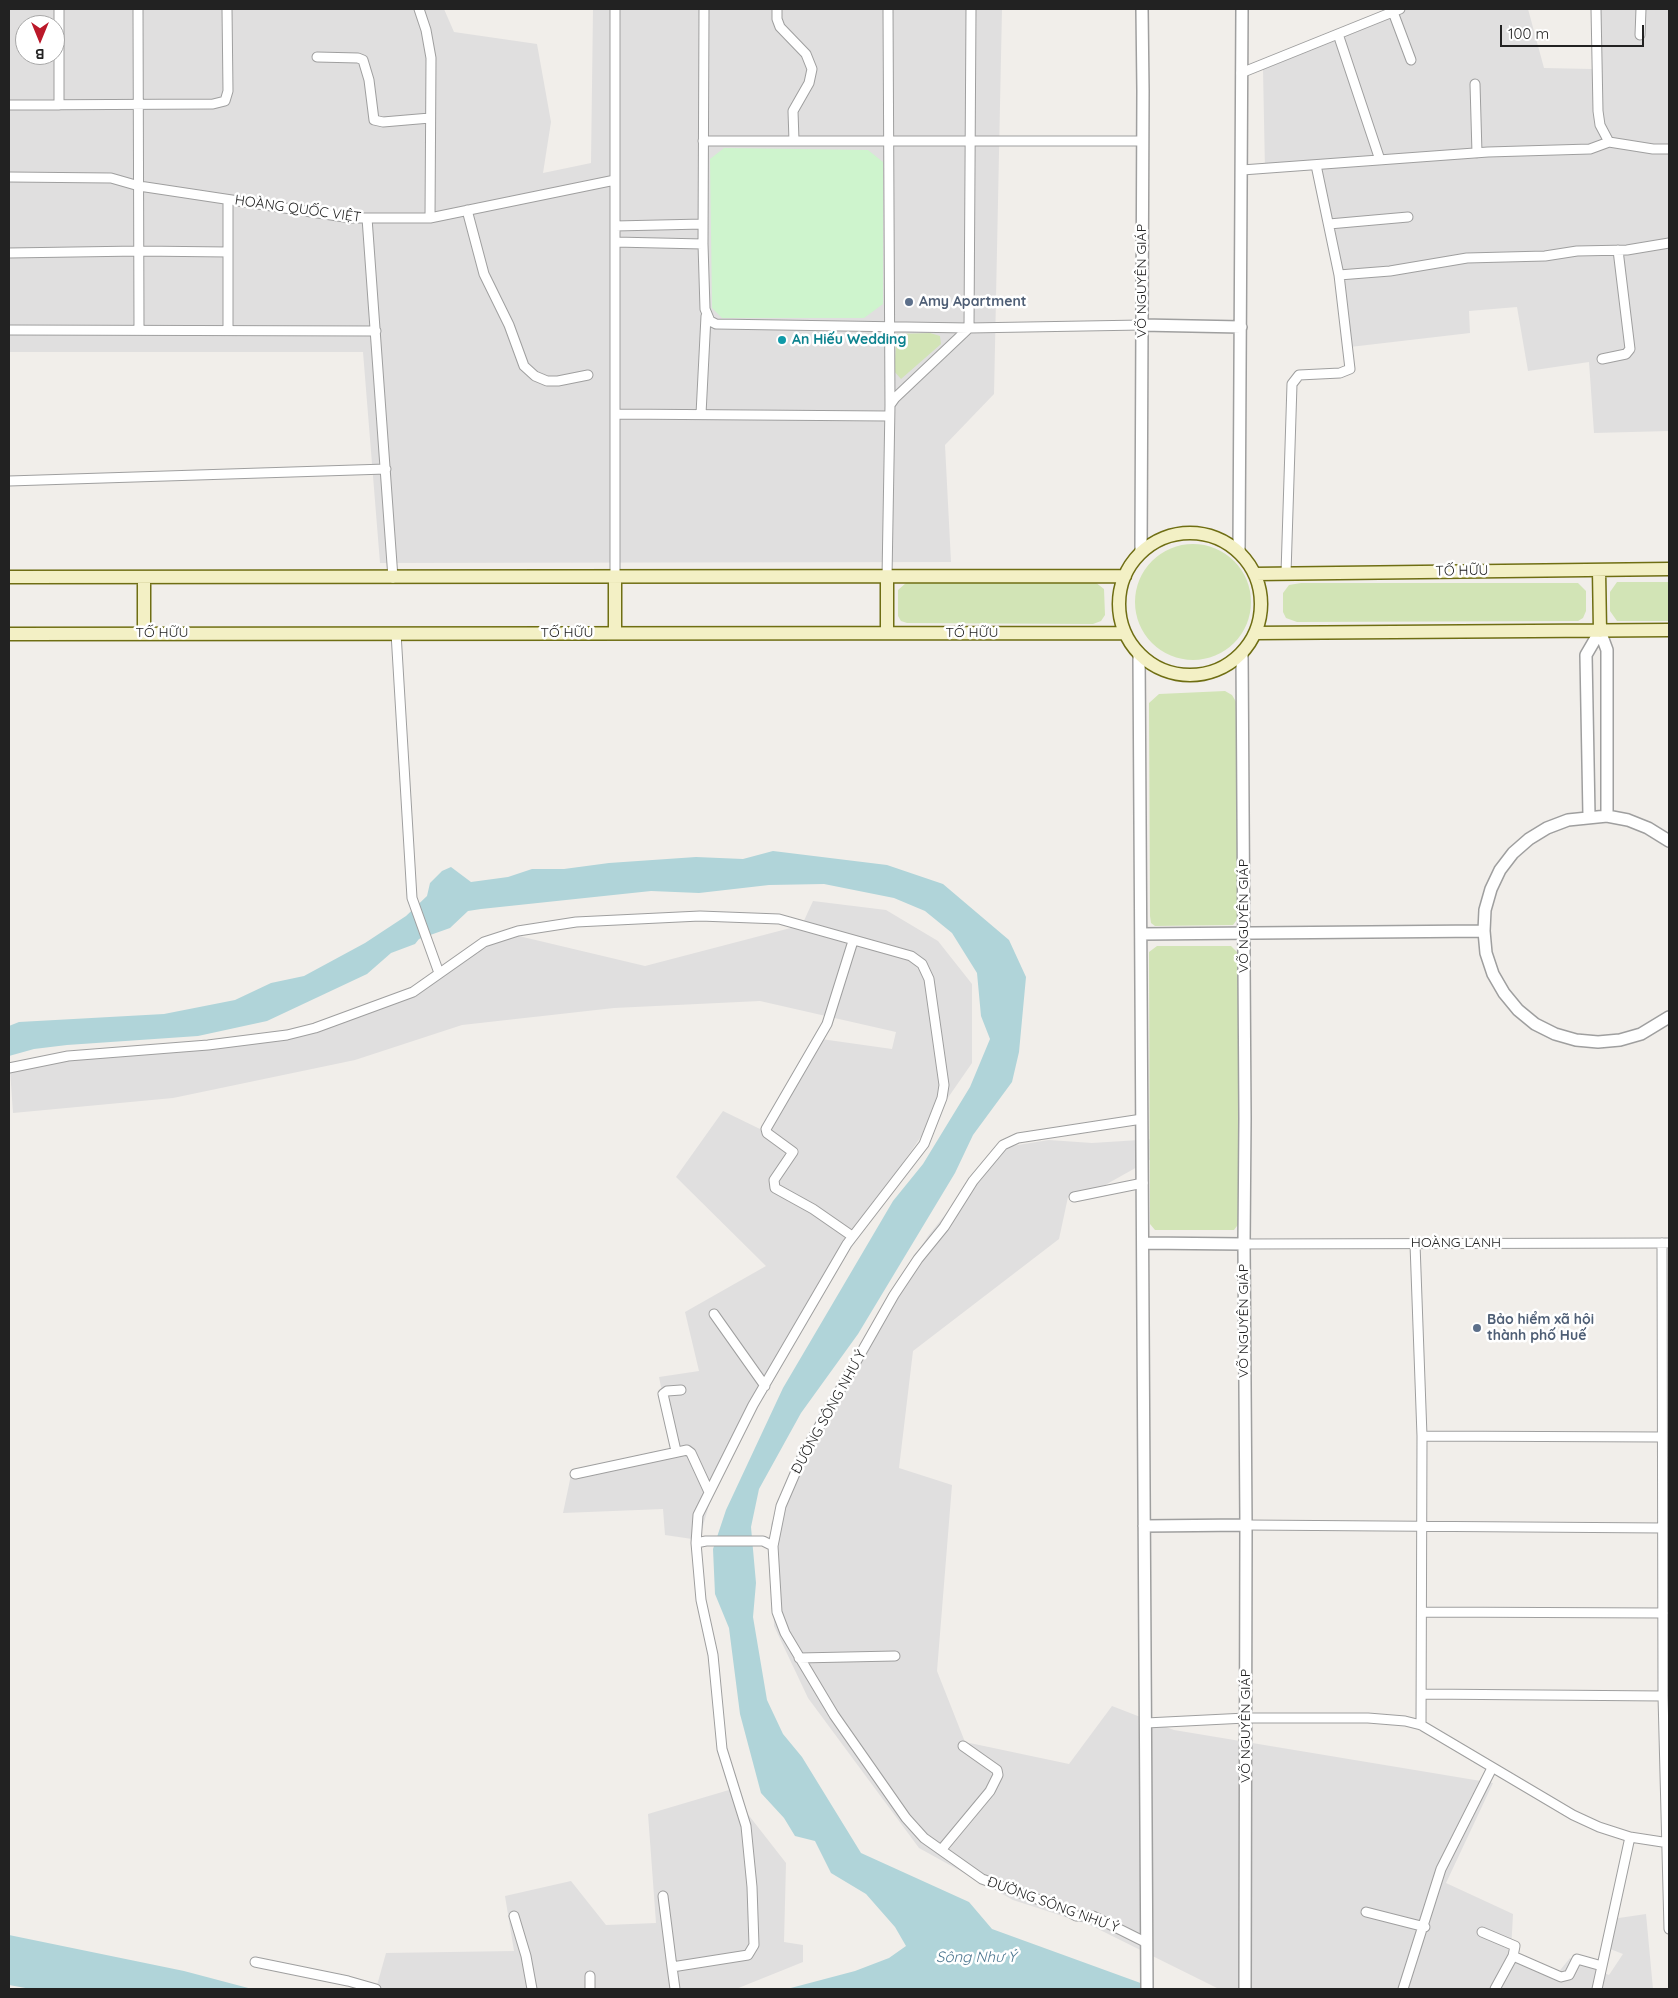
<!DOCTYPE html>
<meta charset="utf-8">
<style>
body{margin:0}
#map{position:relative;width:1678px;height:1998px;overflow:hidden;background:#f1eeea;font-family:Quicksand,sans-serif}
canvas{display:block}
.frame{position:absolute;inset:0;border:10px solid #222;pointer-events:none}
.north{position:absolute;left:15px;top:15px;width:50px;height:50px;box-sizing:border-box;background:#fff;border:1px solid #a7a7a7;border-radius:50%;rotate:180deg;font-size:14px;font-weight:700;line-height:20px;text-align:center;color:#222}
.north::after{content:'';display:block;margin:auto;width:18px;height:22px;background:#bb182a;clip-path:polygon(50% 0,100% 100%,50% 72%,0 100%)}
.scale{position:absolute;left:1500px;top:25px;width:144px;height:22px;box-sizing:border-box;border:2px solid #222;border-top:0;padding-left:6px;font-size:15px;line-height:18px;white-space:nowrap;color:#222;-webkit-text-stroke:4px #fff;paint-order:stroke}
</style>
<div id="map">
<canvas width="1678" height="1998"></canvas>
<div class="frame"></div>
<div class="north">B</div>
<div class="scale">100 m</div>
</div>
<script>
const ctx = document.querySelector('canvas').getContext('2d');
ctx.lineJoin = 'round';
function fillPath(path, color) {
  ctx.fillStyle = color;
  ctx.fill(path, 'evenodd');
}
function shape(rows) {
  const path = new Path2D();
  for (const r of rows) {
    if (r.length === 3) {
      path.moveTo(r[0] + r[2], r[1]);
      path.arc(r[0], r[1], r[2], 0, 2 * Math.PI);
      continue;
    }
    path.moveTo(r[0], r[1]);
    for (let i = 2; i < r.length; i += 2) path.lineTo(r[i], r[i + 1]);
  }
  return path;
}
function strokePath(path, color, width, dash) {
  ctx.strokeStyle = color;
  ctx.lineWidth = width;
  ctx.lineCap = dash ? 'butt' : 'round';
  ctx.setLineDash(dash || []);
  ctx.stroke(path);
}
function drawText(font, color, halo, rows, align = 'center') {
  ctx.font = font + ' Quicksand,sans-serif';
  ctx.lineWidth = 5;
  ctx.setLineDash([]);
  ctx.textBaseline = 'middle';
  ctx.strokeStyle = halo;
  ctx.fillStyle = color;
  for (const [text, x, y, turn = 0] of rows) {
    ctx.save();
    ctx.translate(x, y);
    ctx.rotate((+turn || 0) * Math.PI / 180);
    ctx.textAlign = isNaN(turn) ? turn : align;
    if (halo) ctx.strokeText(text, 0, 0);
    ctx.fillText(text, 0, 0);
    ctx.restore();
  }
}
fillPath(shape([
 [9,9,444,9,454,32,537,44,551,122,543,173,591,163,593,9,1002,9,994,394,945,445,951,562,380,563,363,352,9,352],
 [25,25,55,25,55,55,25,55],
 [1389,9,1528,9,1544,68,1592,69,1594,9,1669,9,1669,431,1594,433,1589,362,1528,371,1517,307,1469,311,1470,333,1350,347,1317,170,1265,171,1263,69],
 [813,901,886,910,938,941,972,984,972,1063,828,1271,722,1459,699,1540,665,1535,663,1509,563,1513,571,1475,674,1451,659,1377,699,1371,685,1312,766,1266,676,1177,723,1111,760,1129,821,1039,892,1049,896,1032,760,1001,614,1008,462,1025,355,1060,173,1098,13,1113,10,1069,98,1053,290,1036,420,993,502,932,645,966,802,925],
 [1155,1139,1155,1157,1098,1189,1068,1197,1059,1239,913,1351,899,1468,952,1485,937,1671,965,1742,1069,1764,1112,1706,1174,1730,1493,1783,1446,1883,1513,1914,1511,1951,1557,1974,1570,1958,1609,1975,1623,1954,1605,1947,1612,1919,1646,1914,1653,1989,1219,1989,1090,1925,1013,1900,919,1848,808,1698,774,1626,771,1524,818,1415,928,1236,999,1148,1049,1140,1092,1143],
 [729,1790,786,1863,784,1942,803,1945,803,1962,736,1989,376,1989,386,1953,514,1951,505,1896,571,1881,606,1925,656,1923,648,1814]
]), '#e0dfdf');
fillPath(shape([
 [930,333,940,336,941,344,901,379,894,371,897,334],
 [1193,602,58],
 [1095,582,1104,589,1105,615,1101,621,1093,624,907,623,901,621,898,616,898,590,906,583],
 [1617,582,1669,582,1669,621,1617,621,1610,611,1610,592],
 [1301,583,1578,583,1586,591,1586,611,1583,618,1578,621,1297,622,1286,618,1283,612,1283,593,1289,585],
 [1225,691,1232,695,1238,705,1239,917,1233,925,1155,926,1151,923,1150,916,1149,703,1159,694],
 [1157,946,1231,946,1238,953,1240,1222,1234,1230,1155,1230,1150,1224,1149,952]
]), '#d2e4b6');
fillPath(shape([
 [724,148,868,150,883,162,883,304,864,318,722,318,712,308,710,159]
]), '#cef4cd');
fillPath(shape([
 [773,851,887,865,943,884,1009,940,1026,977,1019,1052,1012,1082,973,1135,955,1173,858,1334,801,1413,759,1489,751,1527,756,1583,753,1617,767,1700,783,1734,802,1757,861,1853,969,1902,992,1929,1157,1989,787,1989,855,1971,889,1958,906,1946,895,1927,866,1894,831,1873,815,1841,795,1836,784,1818,761,1793,740,1714,729,1628,715,1594,713,1549,726,1510,783,1388,893,1201,923,1164,970,1087,990,1039,981,1016,977,973,952,933,925,911,894,898,824,884,769,885,699,893,651,891,481,909,468,911,450,928,419,939,415,944,391,953,367,974,267,1021,198,1036,67,1045,34,1049,9,1056,9,1026,19,1022,164,1014,235,1000,271,983,304,976,365,943,406,916,427,896,430,883,442,871,451,867,471,882,508,877,532,869,564,869,609,863,696,857,743,859],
 [9,1935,184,1971,252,1989,31,1989,9,1985]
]), '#b0d4d9');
const minor = shape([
 [59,9,59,105],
 [138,9,139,329],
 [419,9,426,30,431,58,430,218],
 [704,9,703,244,705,309,710,321,716,324,969,328,1142,325],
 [777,9,777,19,780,27,806,54,812,69,809,83,793,111,794,141],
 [888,9,890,405],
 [1596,9,1598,111,1600,125,1609,142],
 [1393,12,1411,60],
 [1338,34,1380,160],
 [1640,35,1641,9],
 [317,57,358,58,363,60,369,80,374,120,383,122,430,118],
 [1241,73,1400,9],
 [1475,84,1477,153],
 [9,105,213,104,225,101,228,91,227,9],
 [703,141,1143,141],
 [1242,170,1488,152,1590,149,1609,142,1653,149,1669,149],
 [9,177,111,178,139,186,351,218,430,218,615,180],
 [467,210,484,274,509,325,524,366,535,376,547,381,558,381,588,375],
 [367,218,393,578],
 [1329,224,1408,217],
 [615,226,703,224],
 [615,242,703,244],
 [9,253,139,251,228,252],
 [1339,275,1390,271,1467,258,1545,256,1577,251,1627,250,1669,243],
 [9,330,376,331],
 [228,330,228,200],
 [1602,359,1626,354,1630,349,1618,250],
 [615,414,888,416],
 [701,414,706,316],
 [9,481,386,469],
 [1286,573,1292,384,1299,375,1340,373,1350,369,1339,275,1316,165],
 [615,577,615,9],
 [887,577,890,405,895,398,969,328,971,9],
 [396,633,412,898,439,973],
 [9,1068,68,1056,208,1045,287,1035,315,1028,413,992,484,942,518,931,576,922,700,916,779,919,911,956,922,964,929,979,944,1085,942,1098,924,1144,847,1244,753,1405,698,1515,696,1543,701,1600,713,1655,722,1749,746,1826,752,1887,754,1945,748,1955,672,1967,675,1989],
 [1142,1119,1018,1138,1003,1145,973,1181,944,1227,918,1259,894,1295,803,1455,781,1506,773,1546,777,1612,785,1633,834,1715,906,1818,924,1838,982,1879,1059,1907,1076,1916,1093,1916,1147,1943],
 [1074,1197,1143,1183],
 [852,1236,813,1209,775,1188,774,1180,793,1152,767,1133,766,1129,827,1024,853,941],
 [1662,1243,1663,1696,1669,1929],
 [1244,1244,1669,1243],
 [1415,1244,1422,1436,1421,1725],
 [714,1314,765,1386],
 [1422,1436,1662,1437],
 [676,1451,663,1394,667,1391,681,1390],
 [575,1474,687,1450,691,1453,709,1492],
 [1246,1525,1662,1528],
 [696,1543,706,1541,763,1541,773,1546],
 [1422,1612,1663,1613],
 [799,1658,895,1656],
 [1422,1694,1663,1696],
 [1146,1723,1246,1718,1368,1718,1405,1721,1421,1725,1573,1815,1599,1827,1630,1837,1669,1843],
 [941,1850,990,1791,998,1775,997,1770,963,1746],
 [663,1896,672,1967],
 [1366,1912,1425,1927],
 [514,1916,526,1956,532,1989],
 [1482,1932,1515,1946,1513,1956,1495,1989],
 [1513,1956,1561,1977,1569,1975,1577,1959,1602,1966],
 [255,1962,348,1981,376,1989],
 [590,1976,590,1989],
 [1403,1989,1441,1869,1492,1768],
 [1597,1989,1630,1837]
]);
const tertiary = shape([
 [1142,325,1241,327],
 [1141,552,1143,91,1142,9],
 [1239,552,1242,9],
 [1600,631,1607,650,1607,816],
 [1139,653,1147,1989],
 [1242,653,1245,1118,1244,1244,1246,1525,1245,1989],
 [1589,816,1586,655,1600,631],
 [1669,841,1648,828,1628,820,1607,816,1568,820,1547,828,1529,839,1513,853,1500,870,1491,889,1485,910,1484,931,1486,953,1493,974,1504,993,1518,1010,1535,1024,1555,1034,1576,1040,1598,1042,1620,1040,1641,1034,1669,1017],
 [1141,934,1484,931],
 [1144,1243,1244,1244],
 [1144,1526,1246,1525]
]);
const secondary = shape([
 [1190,604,71],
 [1599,570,1600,631],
 [1255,574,1669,569],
 [9,577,1125,576],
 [144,577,144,633],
 [615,577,615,633],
 [887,577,887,633],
 [1255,633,1669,630],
 [9,634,1125,633]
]);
strokePath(minor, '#9f9f9f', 11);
strokePath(tertiary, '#9f9f9f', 14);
strokePath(secondary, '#6f6e13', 15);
strokePath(minor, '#fff', 9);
strokePath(tertiary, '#fff', 11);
strokePath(secondary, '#f3f0c5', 12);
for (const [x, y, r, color] of [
 [909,302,5,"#5c6f8a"],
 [782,340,5,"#0f9aa8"],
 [1477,1328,5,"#5c6f8a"]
]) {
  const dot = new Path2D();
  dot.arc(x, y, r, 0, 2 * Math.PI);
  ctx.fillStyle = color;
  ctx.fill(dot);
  strokePath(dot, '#fff', 2);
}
drawText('14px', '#222', '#fff', [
 ["HOÀNG QUỐC VIỆT",298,209,8],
 ["VÕ NGUYÊN GIÁP",1142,281,-90],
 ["TỐ HỮU",1462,571,-1],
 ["TỐ HỮU",162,633],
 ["TỐ HỮU",567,633],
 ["TỐ HỮU",972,633],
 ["VÕ NGUYÊN GIÁP",1244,916,-90],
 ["HOÀNG LANH",1456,1243],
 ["VÕ NGUYÊN GIÁP",1244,1321,-90],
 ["ĐƯỜNG SÔNG NHƯ Ý",829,1412,-61],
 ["VÕ NGUYÊN GIÁP",1246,1726,-90],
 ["ĐƯỜNG SÔNG NHƯ Ý",1053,1905,20]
]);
drawText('bold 14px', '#4e5e75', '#fff', [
 ["Amy Apartment",919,302],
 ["Bảo hiểm xã hội",1487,1320],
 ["thành phố Huế",1487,1336]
], 'left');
drawText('bold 14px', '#0d838f', '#fff', [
 ["An Hiếu Wedding",792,340]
], 'left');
drawText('italic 15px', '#4d7790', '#fff', [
 ["Sông Như Ý",976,1957]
]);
</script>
